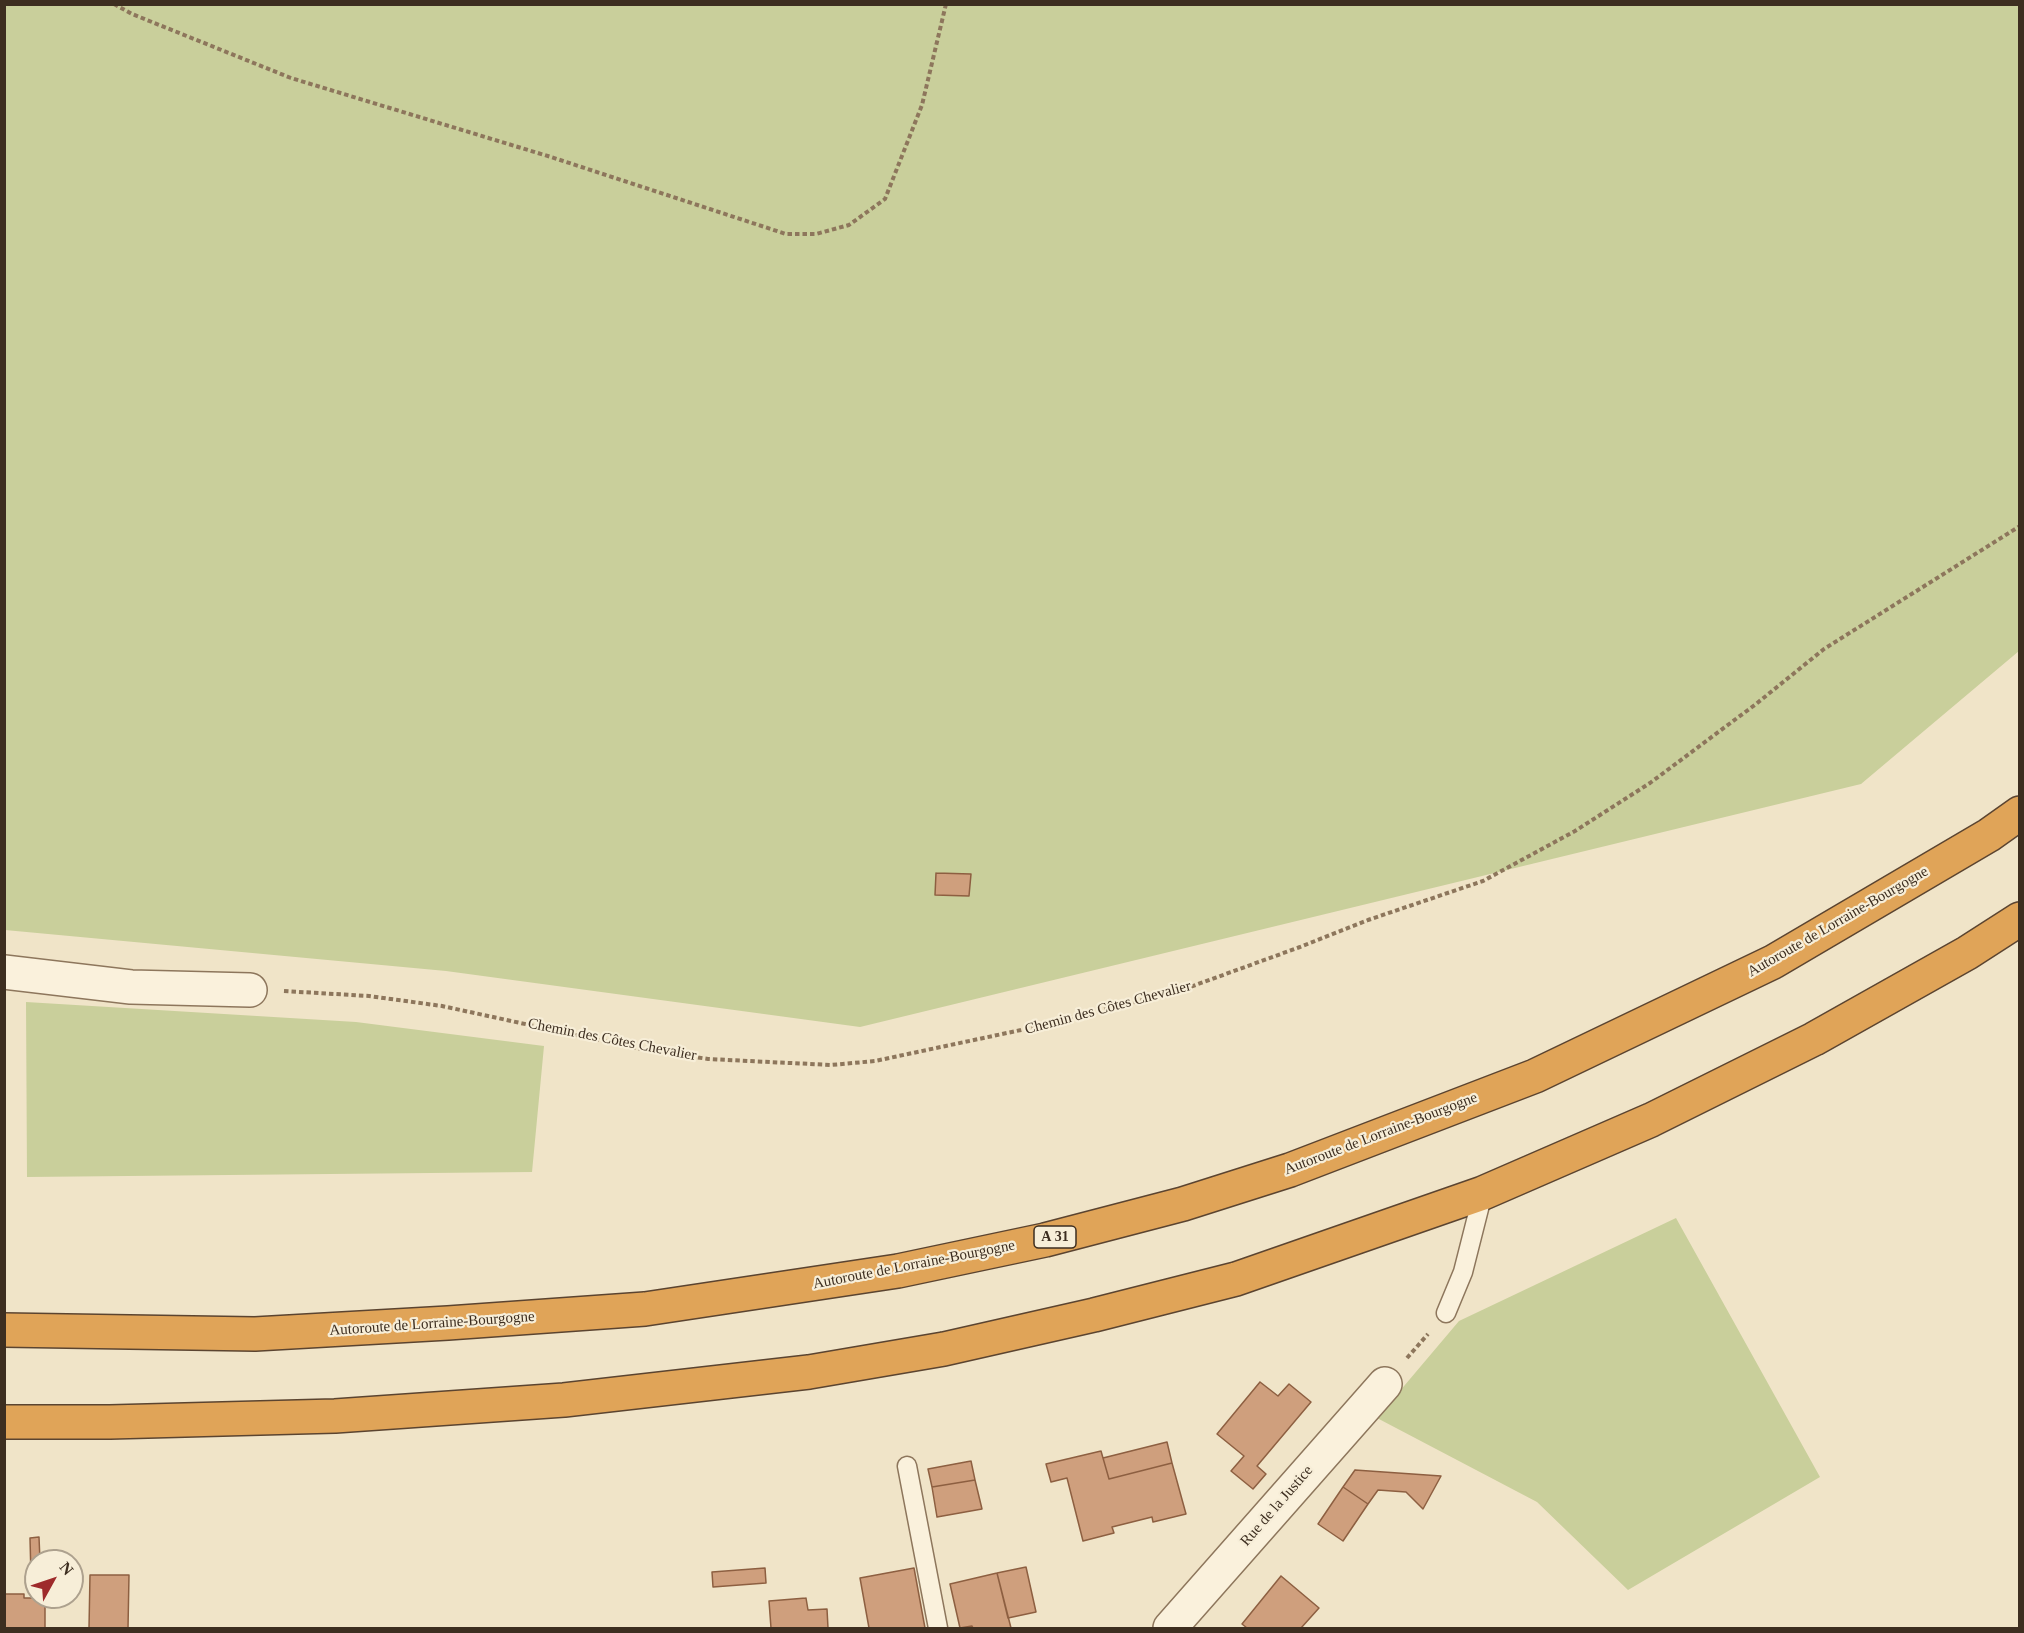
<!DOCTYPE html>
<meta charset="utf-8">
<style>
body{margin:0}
#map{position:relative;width:2024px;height:1633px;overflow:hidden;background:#f0e4c8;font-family:"Times New Roman",serif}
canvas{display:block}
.frame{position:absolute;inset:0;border:6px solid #3d2e20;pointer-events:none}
.north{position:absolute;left:24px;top:1549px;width:60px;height:60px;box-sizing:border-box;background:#f7eed8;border:2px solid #ada18e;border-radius:50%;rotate:50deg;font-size:16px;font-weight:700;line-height:24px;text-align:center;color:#3d2e20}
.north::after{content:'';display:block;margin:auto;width:21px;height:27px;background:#9e2a2b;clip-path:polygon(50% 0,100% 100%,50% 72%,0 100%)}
</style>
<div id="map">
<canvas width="2024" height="1633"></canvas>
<div class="frame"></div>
<div class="north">N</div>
</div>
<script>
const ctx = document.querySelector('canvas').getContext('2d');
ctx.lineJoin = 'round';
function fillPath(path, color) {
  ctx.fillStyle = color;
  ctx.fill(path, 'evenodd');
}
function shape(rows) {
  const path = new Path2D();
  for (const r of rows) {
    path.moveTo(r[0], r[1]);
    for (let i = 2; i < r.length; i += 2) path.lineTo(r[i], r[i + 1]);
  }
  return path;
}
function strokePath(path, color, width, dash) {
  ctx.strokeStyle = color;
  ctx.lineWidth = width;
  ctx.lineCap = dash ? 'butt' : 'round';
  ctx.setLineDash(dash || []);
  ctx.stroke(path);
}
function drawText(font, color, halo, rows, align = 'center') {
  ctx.font = font + ' "Times New Roman",serif';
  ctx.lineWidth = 4.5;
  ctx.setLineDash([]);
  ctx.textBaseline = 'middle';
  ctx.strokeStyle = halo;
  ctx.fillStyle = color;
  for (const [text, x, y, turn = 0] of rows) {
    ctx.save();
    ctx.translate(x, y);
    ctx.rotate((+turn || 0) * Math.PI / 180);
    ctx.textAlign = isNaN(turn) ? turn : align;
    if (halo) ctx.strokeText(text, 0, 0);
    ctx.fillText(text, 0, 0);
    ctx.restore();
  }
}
fillPath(shape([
 [4,5,2019,5,2019,651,1861,784,860,1027,446,971,5,930],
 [26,1002,356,1022,544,1046,532,1172,27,1177],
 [1676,1218,1820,1477,1628,1590,1537,1502,1377,1418,1459,1321]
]), '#c9cf9b');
const building = shape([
 [936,873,971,874,969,896,935,895,936,873],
 [1260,1382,1278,1396,1289,1384,1311,1402,1257,1466,1266,1474,1253,1489,1231,1471,1244,1456,1217,1434,1260,1382],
 [1167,1442,1172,1463,1109,1479,1103,1458,1167,1442],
 [1101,1451,1109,1479,1172,1463,1186,1514,1153,1522,1152,1517,1112,1527,1114,1533,1083,1541,1067,1478,1051,1482,1046,1464,1101,1451],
 [971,1461,975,1480,932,1487,928,1469,971,1461],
 [1355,1470,1441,1476,1423,1509,1406,1492,1378,1490,1368,1504,1343,1487,1355,1470],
 [975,1480,982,1509,937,1517,932,1487,975,1480],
 [1343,1487,1368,1504,1343,1541,1318,1524,1343,1487],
 [39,1537,40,1561,36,1561,36,1576,31,1577,30,1538,39,1537],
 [1026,1567,1036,1612,1008,1618,997,1573,1026,1567],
 [765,1568,766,1583,713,1587,712,1572,765,1568],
 [914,1568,925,1628,869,1628,860,1578,914,1568],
 [997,1573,1011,1628,973,1628,972,1626,960,1628,950,1584,997,1573],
 [90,1575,129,1575,128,1628,89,1628,90,1575],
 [1281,1576,1319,1608,1301,1628,1247,1628,1242,1624,1281,1576],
 [4,1594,24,1594,24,1598,45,1598,45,1628,4,1628,4,1594],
 [806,1598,808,1610,827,1609,828,1628,771,1628,769,1601,806,1598]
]);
fillPath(building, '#cf9f7d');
strokePath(building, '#8d5f41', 1.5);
const service = shape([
 [1446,1313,1463,1272,1483,1193],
 [907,1466,938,1628]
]);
const minor = shape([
 [4,972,131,987,250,990],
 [1170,1628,1385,1384]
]);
const motorway = shape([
 [4,1330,255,1334,448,1323,645,1309,898,1271,1045,1240,1183,1204,1290,1170,1535,1076,1773,962,1989,835,2020,813],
 [4,1422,110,1422,335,1416,564,1400,809,1372,944,1349,1094,1315,1236,1279,1483,1193,1651,1120,1814,1039,1967,953,2020,919]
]);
strokePath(service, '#8d765c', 21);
strokePath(minor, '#8d765c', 36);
strokePath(motorway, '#5b4430', 36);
strokePath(shape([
 [114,4,132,14,291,78,551,157,786,234,816,234,849,225,885,199,922,105,946,4],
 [284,991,369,996,442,1006,636,1048,708,1059,831,1065,875,1061,1021,1030,1179,991,1300,947,1368,920,1483,881,1575,831,1650,783,1756,704,1824,649,2020,526],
 [1407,1358,1428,1334]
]), '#8d765c', 4, [4.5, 3]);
strokePath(service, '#faf1dc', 18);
strokePath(minor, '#faf1dc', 33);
strokePath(motorway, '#e0a458', 33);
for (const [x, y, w] of [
 [1055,1237,42]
]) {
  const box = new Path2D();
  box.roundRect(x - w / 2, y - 11, w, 22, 4.5);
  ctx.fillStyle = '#f7eed8';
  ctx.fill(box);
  strokePath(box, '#3d2e20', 1.5);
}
drawText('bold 14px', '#3d2e20', null, [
 ["A 31",1055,1237]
]);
drawText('15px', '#3d2e20', '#f7eed8', [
 ["Autoroute de Lorraine-Bourgogne",1838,922,-30],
 ["Chemin des Côtes Chevalier",1108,1008,-15],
 ["Chemin des Côtes Chevalier",612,1040,11],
 ["Autoroute de Lorraine-Bourgogne",1381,1134,-21],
 ["Autoroute de Lorraine-Bourgogne",914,1265,-11],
 ["Autoroute de Lorraine-Bourgogne",432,1324,-4],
 ["Rue de la Justice",1277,1506,-49]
]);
</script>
